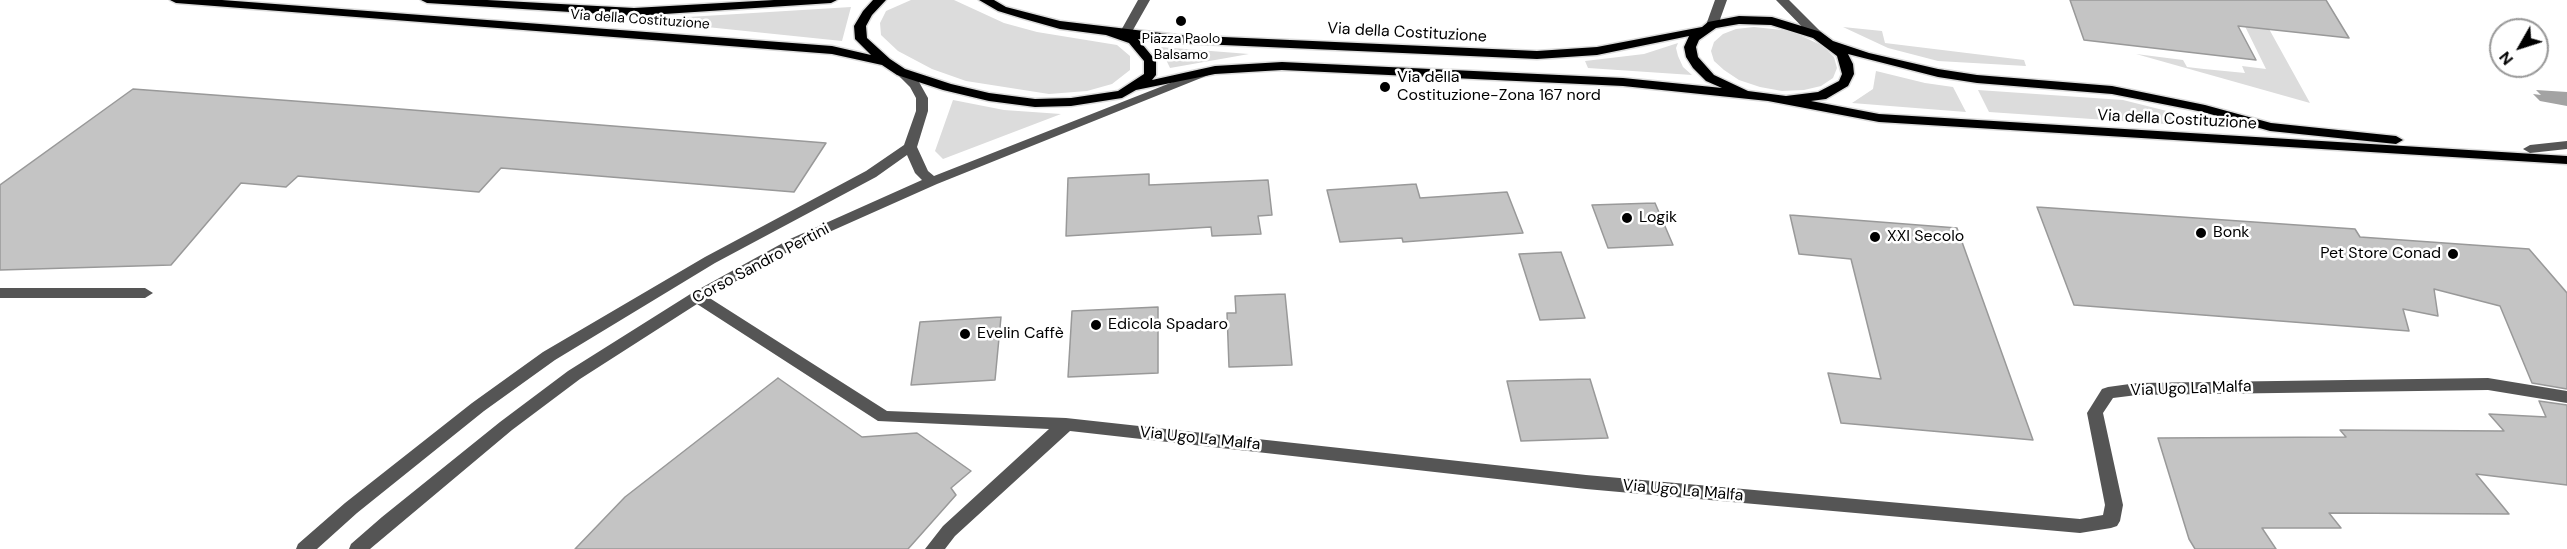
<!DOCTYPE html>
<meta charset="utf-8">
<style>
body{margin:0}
#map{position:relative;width:2567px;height:549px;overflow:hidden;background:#fff;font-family:"DM Sans",sans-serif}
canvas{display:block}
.north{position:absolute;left:2489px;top:18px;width:60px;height:60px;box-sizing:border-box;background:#fff;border:2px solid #999;border-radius:50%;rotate:231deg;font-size:16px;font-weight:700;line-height:24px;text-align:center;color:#000}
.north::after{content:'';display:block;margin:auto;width:21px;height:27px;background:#000;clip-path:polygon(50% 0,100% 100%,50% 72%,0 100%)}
</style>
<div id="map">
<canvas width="2567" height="549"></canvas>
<div class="north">N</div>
</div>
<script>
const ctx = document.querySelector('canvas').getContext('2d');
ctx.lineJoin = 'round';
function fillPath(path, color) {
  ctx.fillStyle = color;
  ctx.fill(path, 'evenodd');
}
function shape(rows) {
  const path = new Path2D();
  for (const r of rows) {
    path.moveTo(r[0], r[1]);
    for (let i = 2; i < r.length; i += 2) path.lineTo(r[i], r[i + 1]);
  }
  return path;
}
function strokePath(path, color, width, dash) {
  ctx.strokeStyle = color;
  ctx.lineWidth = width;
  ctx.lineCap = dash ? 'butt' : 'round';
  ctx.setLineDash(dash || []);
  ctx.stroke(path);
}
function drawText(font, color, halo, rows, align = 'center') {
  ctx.font = font + ' "DM Sans",sans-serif';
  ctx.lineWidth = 5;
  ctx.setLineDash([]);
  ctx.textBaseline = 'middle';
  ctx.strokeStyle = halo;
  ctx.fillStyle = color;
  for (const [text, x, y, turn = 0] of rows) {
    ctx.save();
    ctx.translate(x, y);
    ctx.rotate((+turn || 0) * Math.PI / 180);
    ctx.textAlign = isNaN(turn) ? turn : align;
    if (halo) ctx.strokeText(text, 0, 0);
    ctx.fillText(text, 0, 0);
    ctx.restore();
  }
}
fillPath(shape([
 [911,0,954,0,1004,23,1037,32,1117,45,1130,56,1130,70,1112,84,1087,91,1049,94,966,81,932,69,898,51,881,35,880,23,886,11],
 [2232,0,2253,0,2310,103,2136,54,2183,60,2187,67,2204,69,2245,73,2242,66,2266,69],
 [851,7,842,41,639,20],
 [1754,27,1791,31,1823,46,1834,57,1837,68,1833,78,1821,86,1804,90,1782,91,1760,87,1739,80,1724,70,1714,61,1711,51,1714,42,1723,34,1736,29],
 [1843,27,1882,31,1885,43,2024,60,2026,66,1938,61,1888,48],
 [1678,43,1676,48,1678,56,1683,67,1692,75,1588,68,1585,61,1644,54],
 [1160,47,1249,54,1170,68],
 [1876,71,1925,83,1953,87,1966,112,1852,103,1873,89],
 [1978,90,2123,100,2239,129,1989,112],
 [953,100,1004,110,1061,114,943,159,935,151]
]), '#dcdcdc');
fillPath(shape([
 [2536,90,2567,92,2567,106,2540,101,2533,94,2541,95]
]), '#a3a3a3');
const building = shape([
 [2070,0,2326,0,2349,38,2238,26,2256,60,2084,40,2070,0],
 [133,89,375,107,826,143,794,192,501,168,479,192,298,176,286,187,241,183,171,265,0,270,0,185,133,89],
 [1149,174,1149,185,1268,180,1272,215,1258,216,1261,234,1212,236,1211,227,1066,236,1068,178,1149,174],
 [1416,184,1420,198,1507,192,1523,233,1403,242,1402,238,1340,242,1327,190,1416,184],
 [1655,203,1673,245,1608,248,1592,205,1655,203],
 [2037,207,2355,229,2360,237,2529,249,2567,293,2567,389,2532,383,2500,306,2434,289,2438,316,2403,309,2409,331,2074,305,2037,207],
 [1790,215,1957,228,2033,440,1841,423,1828,373,1881,379,1851,259,1799,254,1790,215],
 [1561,252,1585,318,1540,320,1519,254,1561,252],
 [1285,294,1292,365,1229,367,1227,313,1236,313,1235,296,1285,294],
 [1158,307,1158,373,1068,377,1072,311,1158,307],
 [1001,317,995,380,911,385,920,322,1001,317],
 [778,378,862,437,917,433,971,471,951,488,956,495,908,549,575,549,625,497,778,378],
 [1590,379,1608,438,1521,441,1507,381,1590,379],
 [2539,401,2567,405,2567,485,2476,474,2509,514,2329,513,2341,528,2262,528,2276,549,2195,549,2189,539,2158,438,2346,437,2340,430,2504,431,2489,414,2546,417,2539,401]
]);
fillPath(building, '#c4c4c4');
strokePath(building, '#999', 1.5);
const major = shape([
 [170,0,222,0,832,46,871,55,855,39,854,26,863,11,873,0,886,0,872,15,866,26,867,38,890,59,905,69,951,84,989,93,1035,99,1071,98,1118,91,1144,74,1144,61,1129,43,1106,35,1060,29,1021,18,998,11,979,0,994,0,1006,7,1060,21,1178,35,1537,51,1597,47,1702,27,1708,22,1739,16,1772,17,1821,32,1833,41,1869,53,1938,69,1977,75,2112,86,2205,105,2271,123,2396,136,2403,140,2396,144,2270,131,2203,112,2112,94,1977,83,1938,77,1848,54,1853,64,1854,74,1848,86,1826,99,1811,101,1879,114,2567,156,2567,164,1879,122,1768,101,1623,86,1282,70,1215,74,1136,90,1122,98,1071,106,1035,107,989,101,943,90,897,75,882,65,832,54,176,3,170,0],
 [1739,24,1771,25,1813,38,1837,56,1842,74,1839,81,1818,92,1786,96,1748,91,1714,75,1698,57,1696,47,1699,40,1716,28,1739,24],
 [1689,36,1684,47,1686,57,1693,68,1706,81,1722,88,1623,78,1282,62,1215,66,1152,80,1156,75,1156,61,1138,39,1178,43,1537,59,1597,55,1689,36],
 [421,0,487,0,634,8,774,0,837,0,831,3,634,16,427,3,421,0]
]);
strokePath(major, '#dbdbdb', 3);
fillPath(shape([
 [1138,0,1150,0,1129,37,1121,37,1119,34,1138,0],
 [1715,0,1727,0,1718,25,1712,29,1706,25,1715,0],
 [1776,0,1789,0,1821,32,1821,38,1813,38,1776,0],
 [901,68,919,82,928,98,928,111,917,147,928,171,934,176,1206,69,1214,69,1216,72,937,184,800,245,708,297,887,411,1066,418,1586,475,2080,519,2103,515,2105,505,2087,413,2102,389,2108,387,2137,383,2488,378,2567,391,2567,403,2488,390,2137,395,2113,398,2103,413,2123,505,2120,521,2117,526,2111,528,2080,533,1586,489,1070,431,955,536,945,549,925,549,943,526,1049,429,878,421,697,304,580,379,512,430,370,549,349,549,351,544,382,517,500,422,568,371,692,293,790,239,922,180,915,173,907,155,876,177,715,263,555,360,484,411,357,513,317,549,296,549,298,544,345,503,472,403,543,352,705,257,866,171,904,145,916,111,916,98,910,87,895,72,901,68],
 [2567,141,2567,149,2530,153,2523,149,2530,145,2567,141],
 [0,288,145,288,153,293,145,298,0,298,0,288]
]), '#555');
fillPath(major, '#000');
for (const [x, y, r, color] of [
 [1181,21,6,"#000"],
 [1385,87,6,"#000"],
 [1627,218,6,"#000"],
 [2201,233,6,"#000"],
 [1875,237,6,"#000"],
 [2453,254,6,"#000"],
 [1096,325,6,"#000"],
 [965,334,6,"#000"]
]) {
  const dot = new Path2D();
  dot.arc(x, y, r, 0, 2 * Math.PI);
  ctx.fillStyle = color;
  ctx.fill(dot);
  strokePath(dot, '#fff', 2);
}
drawText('14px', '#000', '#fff', [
 ["Via della Costituzione",640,20,4]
]);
drawText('14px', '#000', '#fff', [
 ["Piazza Paolo",1181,39],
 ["Balsamo",1181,55]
]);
drawText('16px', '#000', '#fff', [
 ["Via della Costituzione",1407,33,3],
 ["Via della Costituzione",2177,120,3],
 ["Corso Sandro Pertini",761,264,-28],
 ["Via Ugo La Malfa",2191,389,-2],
 ["Via Ugo La Malfa",1200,439,6],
 ["Via Ugo La Malfa",1683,491,5]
]);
drawText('16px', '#000', '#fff', [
 ["Via della",1397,78],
 ["Costituzione-Zona 167 nord",1397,96],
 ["Logik",1639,218],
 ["Bonk",2213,233],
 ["XXI Secolo",1887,237],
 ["Pet Store Conad",2441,254,"right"],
 ["Edicola Spadaro",1108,325],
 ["Evelin Caffè",977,334]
], 'left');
</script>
